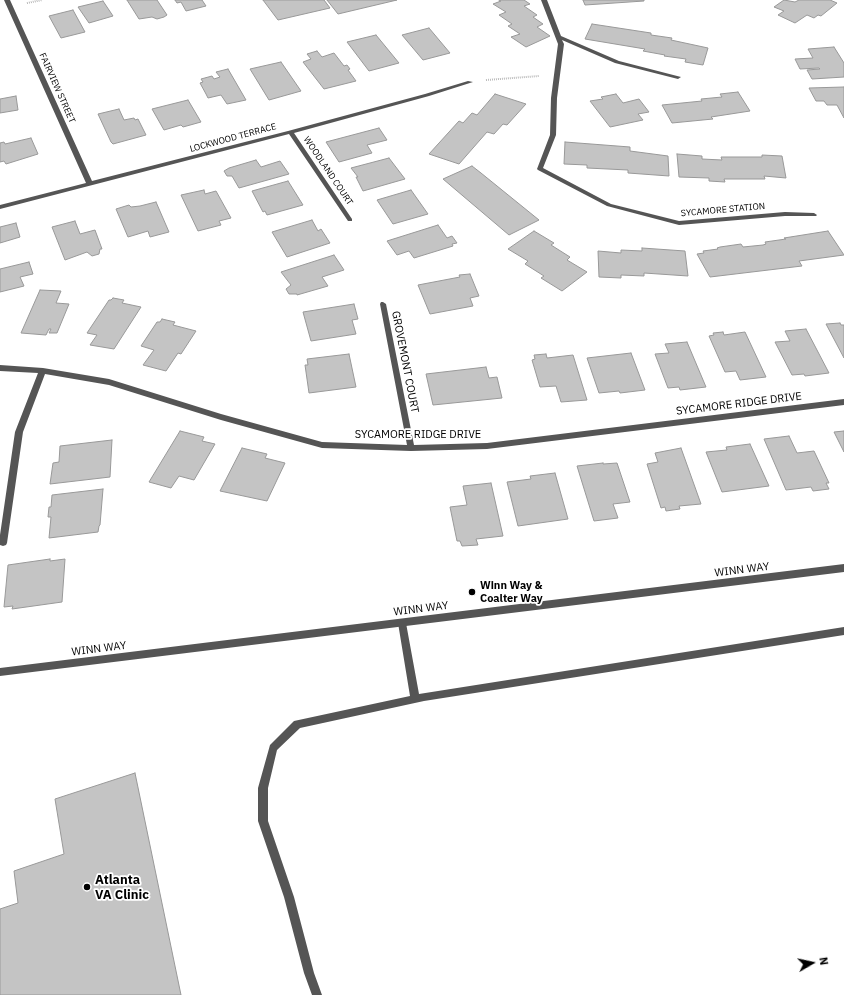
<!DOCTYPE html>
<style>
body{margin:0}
#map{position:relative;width:844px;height:995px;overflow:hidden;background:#fff;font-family:"IBM Plex Sans",sans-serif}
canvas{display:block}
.north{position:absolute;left:792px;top:943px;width:40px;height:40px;-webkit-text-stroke:3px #fff;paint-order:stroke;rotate:81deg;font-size:11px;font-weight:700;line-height:16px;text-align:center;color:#000}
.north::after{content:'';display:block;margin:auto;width:14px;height:18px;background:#000;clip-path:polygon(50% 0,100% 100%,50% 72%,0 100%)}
</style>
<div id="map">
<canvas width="844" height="995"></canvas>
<div class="north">N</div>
</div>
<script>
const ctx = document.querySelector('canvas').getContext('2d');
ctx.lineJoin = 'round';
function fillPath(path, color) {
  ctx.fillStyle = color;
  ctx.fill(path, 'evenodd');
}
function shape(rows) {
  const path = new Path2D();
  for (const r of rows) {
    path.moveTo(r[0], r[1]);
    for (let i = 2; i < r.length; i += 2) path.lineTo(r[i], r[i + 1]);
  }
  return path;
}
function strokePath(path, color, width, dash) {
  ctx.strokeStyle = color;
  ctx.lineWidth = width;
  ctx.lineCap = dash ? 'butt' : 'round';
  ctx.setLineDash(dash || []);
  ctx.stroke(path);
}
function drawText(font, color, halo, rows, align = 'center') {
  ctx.font = font + ' "IBM Plex Sans",sans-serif';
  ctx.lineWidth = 3.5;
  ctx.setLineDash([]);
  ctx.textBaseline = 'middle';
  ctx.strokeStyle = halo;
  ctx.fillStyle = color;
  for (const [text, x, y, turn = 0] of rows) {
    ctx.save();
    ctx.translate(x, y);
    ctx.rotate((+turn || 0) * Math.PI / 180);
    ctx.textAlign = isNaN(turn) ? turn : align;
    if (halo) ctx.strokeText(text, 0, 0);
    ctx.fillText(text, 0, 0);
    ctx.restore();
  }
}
const building = shape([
 [127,0,157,0,167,15,164,17,157,19,152,17,139,19,127,0],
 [175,0,202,0,206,6,186,11,181,2,177,3,175,0],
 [263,0,324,0,330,8,278,20,263,0],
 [327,0,397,0,338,14,327,0],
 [499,0,524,0,530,4,524,6,537,15,533,17,543,24,537,27,550,36,526,47,511,37,520,34,508,26,512,24,499,15,506,12,493,4,501,1,499,0],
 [583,0,644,0,644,1,585,5,583,0],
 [784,0,795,2,799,0,830,0,837,3,821,16,818,15,814,18,807,15,795,23,778,15,784,11,774,7,784,0],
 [103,1,113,16,89,23,78,7,103,1],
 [73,10,85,32,61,38,49,16,73,10],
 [592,24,651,33,651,35,672,38,671,40,708,48,703,65,685,62,686,59,664,56,665,55,643,51,645,49,585,39,592,24],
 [429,28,450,53,423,60,402,35,429,28],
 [376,35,399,63,369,71,347,42,376,35],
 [834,47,844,63,844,77,812,79,807,70,820,69,819,68,800,69,795,59,813,58,808,49,834,47],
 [317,51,322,57,334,53,344,66,347,65,350,69,348,70,356,81,324,89,303,62,311,59,307,54,317,51],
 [281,62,301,91,269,100,250,69,281,62],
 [228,69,246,100,227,104,221,95,208,98,206,94,200,83,203,82,201,79,212,76,214,79,220,77,216,72,228,69],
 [844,87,844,118,837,105,827,105,824,101,816,101,809,88,844,87],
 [738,92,750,111,711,117,713,119,672,123,662,105,702,101,701,99,722,97,720,94,738,92],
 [495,94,526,104,507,125,503,124,494,134,487,132,459,164,429,154,459,121,463,123,472,113,477,115,495,94],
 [616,94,623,103,639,99,649,112,638,114,643,120,610,127,590,101,603,99,601,97,616,94],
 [16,96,18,110,0,113,0,99,16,96],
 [188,100,201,122,183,127,181,125,164,130,152,109,188,100],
 [119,109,124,120,134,118,135,120,138,119,146,135,113,144,111,142,98,114,119,109],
 [379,128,387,140,367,145,372,153,339,162,326,142,379,128],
 [31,138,38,154,6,164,4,161,0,162,0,143,4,142,5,144,31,138],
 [565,142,630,147,630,151,668,156,669,176,628,173,628,170,587,168,587,165,564,164,565,142],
 [677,154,702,156,702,159,722,160,721,157,762,157,762,155,782,156,786,178,764,176,765,179,724,179,725,182,709,181,709,178,679,177,677,154],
 [389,158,405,179,363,191,356,177,358,177,351,168,389,158],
 [256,160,261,167,280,161,289,174,239,188,232,176,227,176,224,171,229,168,256,160],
 [472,166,481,173,539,220,509,235,443,179,472,166],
 [288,181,303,205,267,215,265,211,263,212,252,191,288,181],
 [204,190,205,194,216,191,231,218,219,221,221,225,198,231,181,195,204,190],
 [411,190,428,214,393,224,377,200,411,190],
 [156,202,169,232,150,237,148,231,128,237,116,209,129,205,131,207,140,206,156,202],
 [312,220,318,231,321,229,330,243,287,257,272,232,312,220],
 [75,221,80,234,95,230,102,249,100,249,99,254,92,256,87,252,65,260,52,227,75,221],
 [16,223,20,237,0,243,0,227,16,223],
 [438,225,447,238,452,236,457,243,452,244,453,246,414,258,409,251,397,255,387,241,438,225],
 [534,231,554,243,551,245,570,257,567,260,587,272,562,291,541,278,544,276,525,264,528,261,508,249,534,231],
 [828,231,844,255,799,261,802,266,710,277,697,254,704,253,703,251,718,249,717,248,720,247,741,244,743,247,763,245,766,244,765,242,786,239,784,238,828,231],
 [642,248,685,251,688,276,644,273,644,276,621,275,621,278,599,277,598,251,621,253,621,250,642,251,642,248],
 [334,255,344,270,322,277,328,286,297,295,297,294,289,294,286,289,291,285,281,272,334,255],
 [29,262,33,274,20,277,24,286,0,292,0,269,29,262],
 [470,274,479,296,470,298,473,306,430,314,418,285,460,277,459,275,470,274],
 [40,290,61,291,56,303,69,304,57,333,49,333,51,329,49,329,46,335,21,333,40,290],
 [113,298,124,300,122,303,141,307,114,349,90,345,97,335,87,333,109,300,111,300,113,298],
 [354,304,358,319,352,320,356,334,311,341,303,312,354,304],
 [162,319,175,322,173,325,196,331,181,354,178,353,166,371,143,365,154,350,141,346,157,322,160,322,162,319],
 [840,323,841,325,844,325,844,358,826,324,840,323],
 [806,329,829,373,805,376,804,374,792,375,775,342,790,341,785,331,806,329],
 [723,332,724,335,745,332,766,377,740,380,736,371,725,372,709,336,714,335,713,333,723,332],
 [687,342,706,387,680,390,679,387,668,388,655,354,669,353,665,344,687,342],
 [631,353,645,390,620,393,619,391,599,393,587,358,631,353],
 [349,354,356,387,309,393,305,365,308,365,307,359,349,354],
 [546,354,547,358,573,355,587,400,561,402,556,386,540,387,532,360,535,359,534,355,546,354],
 [486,367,489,378,497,377,502,398,433,405,426,374,486,367],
 [180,431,204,437,202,441,215,444,194,480,179,476,171,488,149,482,180,431],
 [844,431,844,452,834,432,844,431],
 [789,436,797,453,814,451,829,483,826,483,829,489,813,491,811,487,786,490,764,439,789,436],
 [112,440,110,477,50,484,53,463,59,462,60,446,112,440],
 [750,444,769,486,722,492,706,452,727,450,726,447,750,444],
 [242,448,267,454,265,458,285,463,267,501,220,491,242,448],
 [681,448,701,504,679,506,680,509,666,511,665,507,661,508,647,464,658,462,655,453,681,448],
 [603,463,603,464,617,463,630,502,613,504,618,518,594,521,577,466,603,463],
 [555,473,568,519,518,526,507,482,531,479,530,476,555,473],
 [491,483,503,536,476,539,478,545,462,546,460,541,457,541,450,507,467,505,463,486,491,483],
 [103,489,100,525,99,526,98,532,49,538,51,517,48,517,49,507,51,507,52,495,103,489],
 [50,559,50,561,65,559,62,602,12,609,13,606,4,607,8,565,50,559],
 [135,773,181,995,0,995,0,909,18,903,14,871,64,854,55,799,135,773]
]);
fillPath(building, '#c4c4c4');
strokePath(building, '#999', 1);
strokePath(shape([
 [27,3,42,0],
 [486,80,539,76]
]), '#777', 2, [0.5, 1.5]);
fillPath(shape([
 [402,619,405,620,406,623,419,694,844,627,844,635,424,701,300,728,277,750,268,788,268,821,294,897,314,973,322,995,312,995,304,973,284,897,258,821,258,788,270,745,294,721,410,696,398,623,399,620,402,619]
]), '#555');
fillPath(shape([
 [4,0,10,0,92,181,288,131,425,94,468,81,473,82,429,96,294,133,352,219,352,221,348,221,289,134,0,209,0,205,86,183,4,0],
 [541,0,547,0,561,36,619,61,681,77,678,79,615,63,562,40,564,44,557,98,556,135,543,168,611,204,679,221,785,212,814,213,817,215,816,216,785,216,679,225,607,206,538,170,537,169,550,135,551,98,558,44,541,0],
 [381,302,383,302,386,304,414,445,487,443,844,399,844,405,487,449,411,451,322,448,221,420,109,385,45,374,23,432,7,543,6,545,3,546,0,545,0,535,15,432,38,373,0,371,0,365,43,368,109,379,221,414,322,442,407,445,380,304,381,302]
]), '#555');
fillPath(shape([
 [844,564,844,572,0,676,0,668,844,564]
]), '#555');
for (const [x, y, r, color] of [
 [472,592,4,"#000"],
 [87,887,4,"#000"]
]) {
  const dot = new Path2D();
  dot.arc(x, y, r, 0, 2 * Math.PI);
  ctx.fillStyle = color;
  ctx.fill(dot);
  strokePath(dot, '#fff', 1.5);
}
drawText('9px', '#000', '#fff', [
 ["FAIRVIEW STREET",57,88,66],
 ["LOCKWOOD TERRACE",233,138,-15],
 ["WOODLAND COURT",328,171,56],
 ["SYCAMORE STATION",723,210,-5]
]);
drawText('11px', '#000', '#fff', [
 ["GROVEMONT COURT",405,362,79],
 ["SYCAMORE RIDGE DRIVE",739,404,-7],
 ["SYCAMORE RIDGE DRIVE",418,435],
 ["WINN WAY",742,570,-7],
 ["WINN WAY",421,609,-7],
 ["WINN WAY",99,649,-7]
]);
drawText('bold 11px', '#000', '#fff', [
 ["Winn Way &",480,586],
 ["Coalter Way",480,599]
], 'left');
drawText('bold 13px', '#000', '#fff', [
 ["Atlanta",95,880],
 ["VA Clinic",95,895]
], 'left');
</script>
